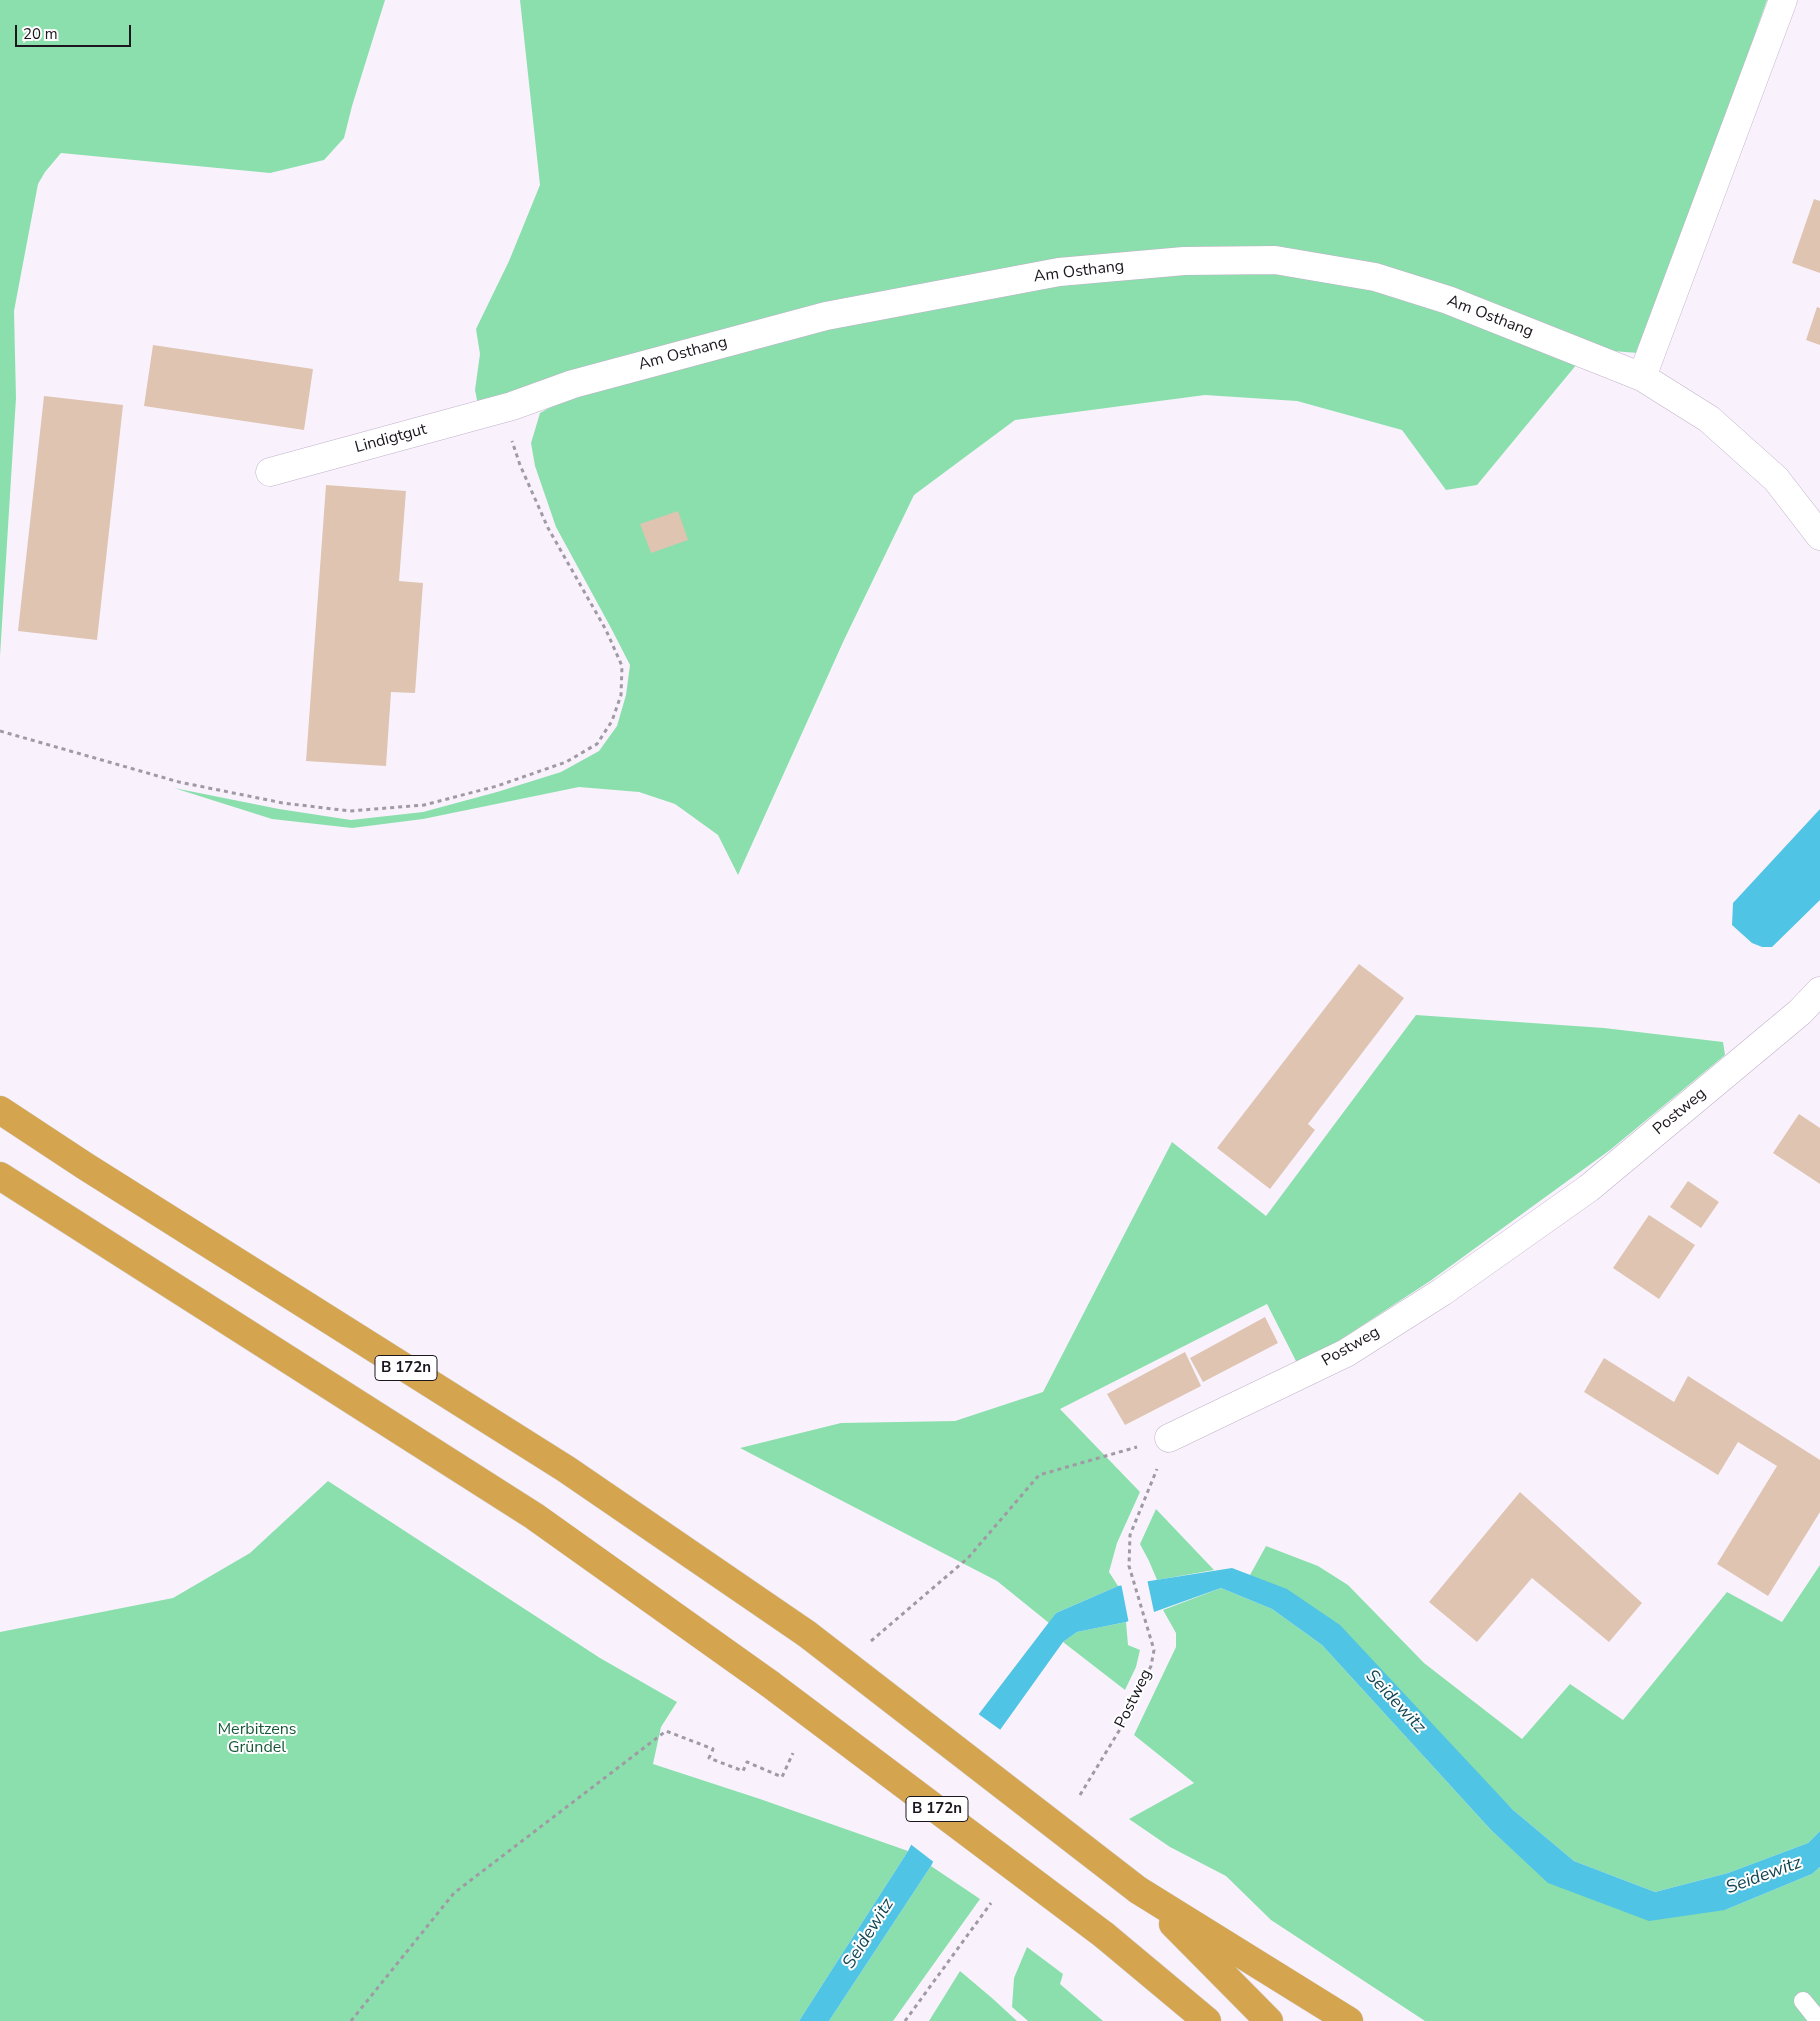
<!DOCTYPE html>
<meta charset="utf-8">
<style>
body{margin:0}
#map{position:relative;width:1820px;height:2021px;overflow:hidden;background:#f9f2fd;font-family:"Nunito Sans",sans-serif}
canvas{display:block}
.scale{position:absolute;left:15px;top:25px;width:116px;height:22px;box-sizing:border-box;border:2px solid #1c161f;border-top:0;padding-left:6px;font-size:15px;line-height:18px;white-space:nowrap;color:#1c161f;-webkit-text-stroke:4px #fff;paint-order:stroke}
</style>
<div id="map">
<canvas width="1820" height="2021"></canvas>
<div class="scale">20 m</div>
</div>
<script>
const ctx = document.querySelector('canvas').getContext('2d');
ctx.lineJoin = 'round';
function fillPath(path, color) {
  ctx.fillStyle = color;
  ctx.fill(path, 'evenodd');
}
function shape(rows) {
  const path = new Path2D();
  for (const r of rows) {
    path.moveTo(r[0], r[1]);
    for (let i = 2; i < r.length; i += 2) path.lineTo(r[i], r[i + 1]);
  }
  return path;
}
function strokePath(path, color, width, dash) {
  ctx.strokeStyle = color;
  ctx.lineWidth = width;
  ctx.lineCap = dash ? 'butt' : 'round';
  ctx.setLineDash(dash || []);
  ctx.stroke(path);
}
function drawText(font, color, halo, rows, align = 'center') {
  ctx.font = font + ' "Nunito Sans",sans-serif';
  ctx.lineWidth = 4;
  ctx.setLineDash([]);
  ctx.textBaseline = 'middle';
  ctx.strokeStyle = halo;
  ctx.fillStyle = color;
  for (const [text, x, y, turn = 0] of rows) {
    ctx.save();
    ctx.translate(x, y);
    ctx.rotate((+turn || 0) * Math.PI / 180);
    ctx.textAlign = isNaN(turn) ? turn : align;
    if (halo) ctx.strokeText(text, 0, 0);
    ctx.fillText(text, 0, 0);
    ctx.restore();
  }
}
fillPath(shape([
 [0,0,385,0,352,106,344,138,324,160,270,173,61,153,45,172,38,184,14,311,16,398,0,656],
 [520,0,1767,0,1674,264,1638,353,1600,350,1403,275,1061,266,478,405,475,390,480,354,476,329,509,261,540,185],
 [1270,269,1370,284,1577,364,1477,485,1446,490,1402,430,1297,401,1205,395,1015,420,914,495,844,640,738,875,718,835,675,804,639,792,579,787,423,819,352,828,272,819,174,788,279,809,351,820,423,812,497,792,561,772,599,751,617,726,626,695,630,665,611,628,556,527,535,466,531,443,540,413,580,391,824,326,1058,282],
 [1416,1015,1604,1028,1723,1042,1725,1055,1610,1150,1430,1281,1334,1344,1297,1363,1267,1304,1060,1409,1140,1492,1117,1543,1109,1572,1118,1586,1056,1613,1049,1623,997,1581,740,1448,841,1423,955,1421,1043,1392,1172,1142,1266,1216],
 [328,1481,600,1658,677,1702,661,1727,653,1764,760,1799,908,1851,799,2021,0,2021,0,1632,173,1598,250,1553],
 [1156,1509,1214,1570,1157,1580,1149,1561,1140,1544],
 [1266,1546,1318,1566,1348,1585,1424,1663,1522,1739,1570,1684,1623,1720,1727,1592,1782,1622,1820,1565,1820,1831,1808,1843,1728,1873,1655,1892,1574,1861,1512,1809,1250,1575],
 [1221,1588,1272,1609,1322,1645,1491,1830,1549,1883,1725,1910,1812,1874,1820,1867,1820,2021,1425,2021,1271,1920,1226,1876,1170,1847,1129,1819,1194,1783,1134,1735,1176,1647,1176,1633,1163,1610],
 [1126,1622,1128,1645,1140,1650,1136,1667,1125,1690,1063,1642,1077,1632],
 [931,1866,980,1899,893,2021,829,2021],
 [1027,1947,1063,1974,1060,1984,1103,2021,1028,2021,1012,2007,1014,1978],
 [960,1971,992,1998,1017,2021,929,2021]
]), '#8bdfad');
fillPath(shape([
 [1820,809,1820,900,1772,947,1762,947,1752,943,1732,925,1733,903],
 [1232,1568,1287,1589,1340,1625,1512,1809,1574,1861,1655,1892,1728,1873,1808,1843,1820,1831,1820,1867,1812,1874,1725,1910,1649,1921,1548,1883,1491,1830,1322,1645,1272,1609,1221,1588,1126,1622,1077,1632,1063,1642,995,1737,931,1866,829,2021,799,2021,908,1851,975,1719,1056,1613,1118,1586]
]), '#50c4e4');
fillPath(shape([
 [1147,1579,1154,1612,1157,1615,1129,1624,1121,1583],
 [977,1713,1002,1731,935,1863,909,1843]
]), '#f9f2fd');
fillPath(shape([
 [1814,199,1820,201,1820,273,1792,263],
 [1817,307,1820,308,1820,345,1806,340],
 [153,345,313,369,304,430,144,406],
 [44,396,123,405,97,640,18,631],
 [326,485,406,491,399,581,423,583,415,693,391,692,386,766,306,761],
 [678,511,688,540,651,553,640,524],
 [1359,964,1404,998,1308,1124,1315,1130,1270,1189,1217,1148],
 [1799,1114,1820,1128,1820,1184,1773,1153],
 [1688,1181,1719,1202,1701,1228,1670,1207],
 [1649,1215,1695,1245,1659,1299,1613,1268],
 [1265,1317,1278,1343,1203,1382,1190,1358],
 [1185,1352,1201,1386,1125,1425,1107,1394],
 [1604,1358,1674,1402,1688,1376,1820,1460,1820,1512,1768,1596,1717,1564,1777,1466,1738,1442,1718,1475,1584,1392],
 [1520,1492,1642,1603,1609,1642,1532,1578,1477,1642,1429,1602]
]), '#dec4b1');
const lane = shape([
 [1803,2001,1819,2021]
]);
const street = shape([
 [1642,377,1783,0],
 [270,472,512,406,573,384,826,316,1059,272,1184,261,1275,260,1375,277,1448,300,1642,377,1709,419,1776,479,1820,536],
 [1169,1438,1346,1353,1442,1292,1589,1188,1800,1012,1820,991]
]);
const highway = shape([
 [0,1110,85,1166,566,1469,807,1634],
 [0,1176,534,1516,770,1684],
 [1138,1890,1349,2021],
 [1173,1924,1269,2021],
 [1104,1935,1207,2021]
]);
strokePath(lane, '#c1b1ca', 19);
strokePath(street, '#c1b1ca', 29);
strokePath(highway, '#d6d5d7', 29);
strokePath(shape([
 [0,731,179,782,283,803,350,811,424,805,497,786,566,762,597,744,612,721,621,695,622,666,606,630,548,528,520,465,512,441],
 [871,1641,968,1558,1039,1475,1137,1447],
 [1080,1795,1122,1726,1151,1666,1154,1650,1129,1566,1130,1535,1157,1469],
 [351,2021,454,1893,666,1731,713,1749,709,1758,743,1771,747,1762,782,1777,793,1753],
 [905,2021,991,1903]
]), '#a09aa4', 3, [4, 4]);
strokePath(lane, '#fff', 18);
strokePath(street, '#fff', 28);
strokePath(highway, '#d5a44e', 28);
const highwayBridge = shape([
 [807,1634,1138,1890],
 [770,1684,1104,1935]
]);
strokePath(highwayBridge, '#d6d5d7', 29, []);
strokePath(highwayBridge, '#d5a44e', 28);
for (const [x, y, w] of [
 [406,1368,62],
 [937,1809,62]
]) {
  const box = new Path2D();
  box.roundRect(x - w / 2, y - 12.5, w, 25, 4);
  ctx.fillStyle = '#fff';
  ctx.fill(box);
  strokePath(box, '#1c161f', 1);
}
drawText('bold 15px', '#1c161f', null, [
 ["B 172n",406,1368],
 ["B 172n",937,1809]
]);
drawText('16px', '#1c161f', '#fff', [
 ["Am Osthang",1079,272,-7],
 ["Am Osthang",1490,317,21],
 ["Am Osthang",683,354,-15],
 ["Lindigtgut",391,439,-15],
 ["Postweg",1680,1112,-40],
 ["Postweg",1351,1347,-30],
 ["Postweg",1134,1699,-64]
]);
drawText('16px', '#165837', '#fff', [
 ["Merbitzens",257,1730],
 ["Gründel",257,1748]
]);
drawText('italic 18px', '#144755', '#fff', [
 ["Seidewitz",1395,1702,47],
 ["Seidewitz",1764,1876,-20],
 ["Seidewitz",869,1934,-58]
]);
</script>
